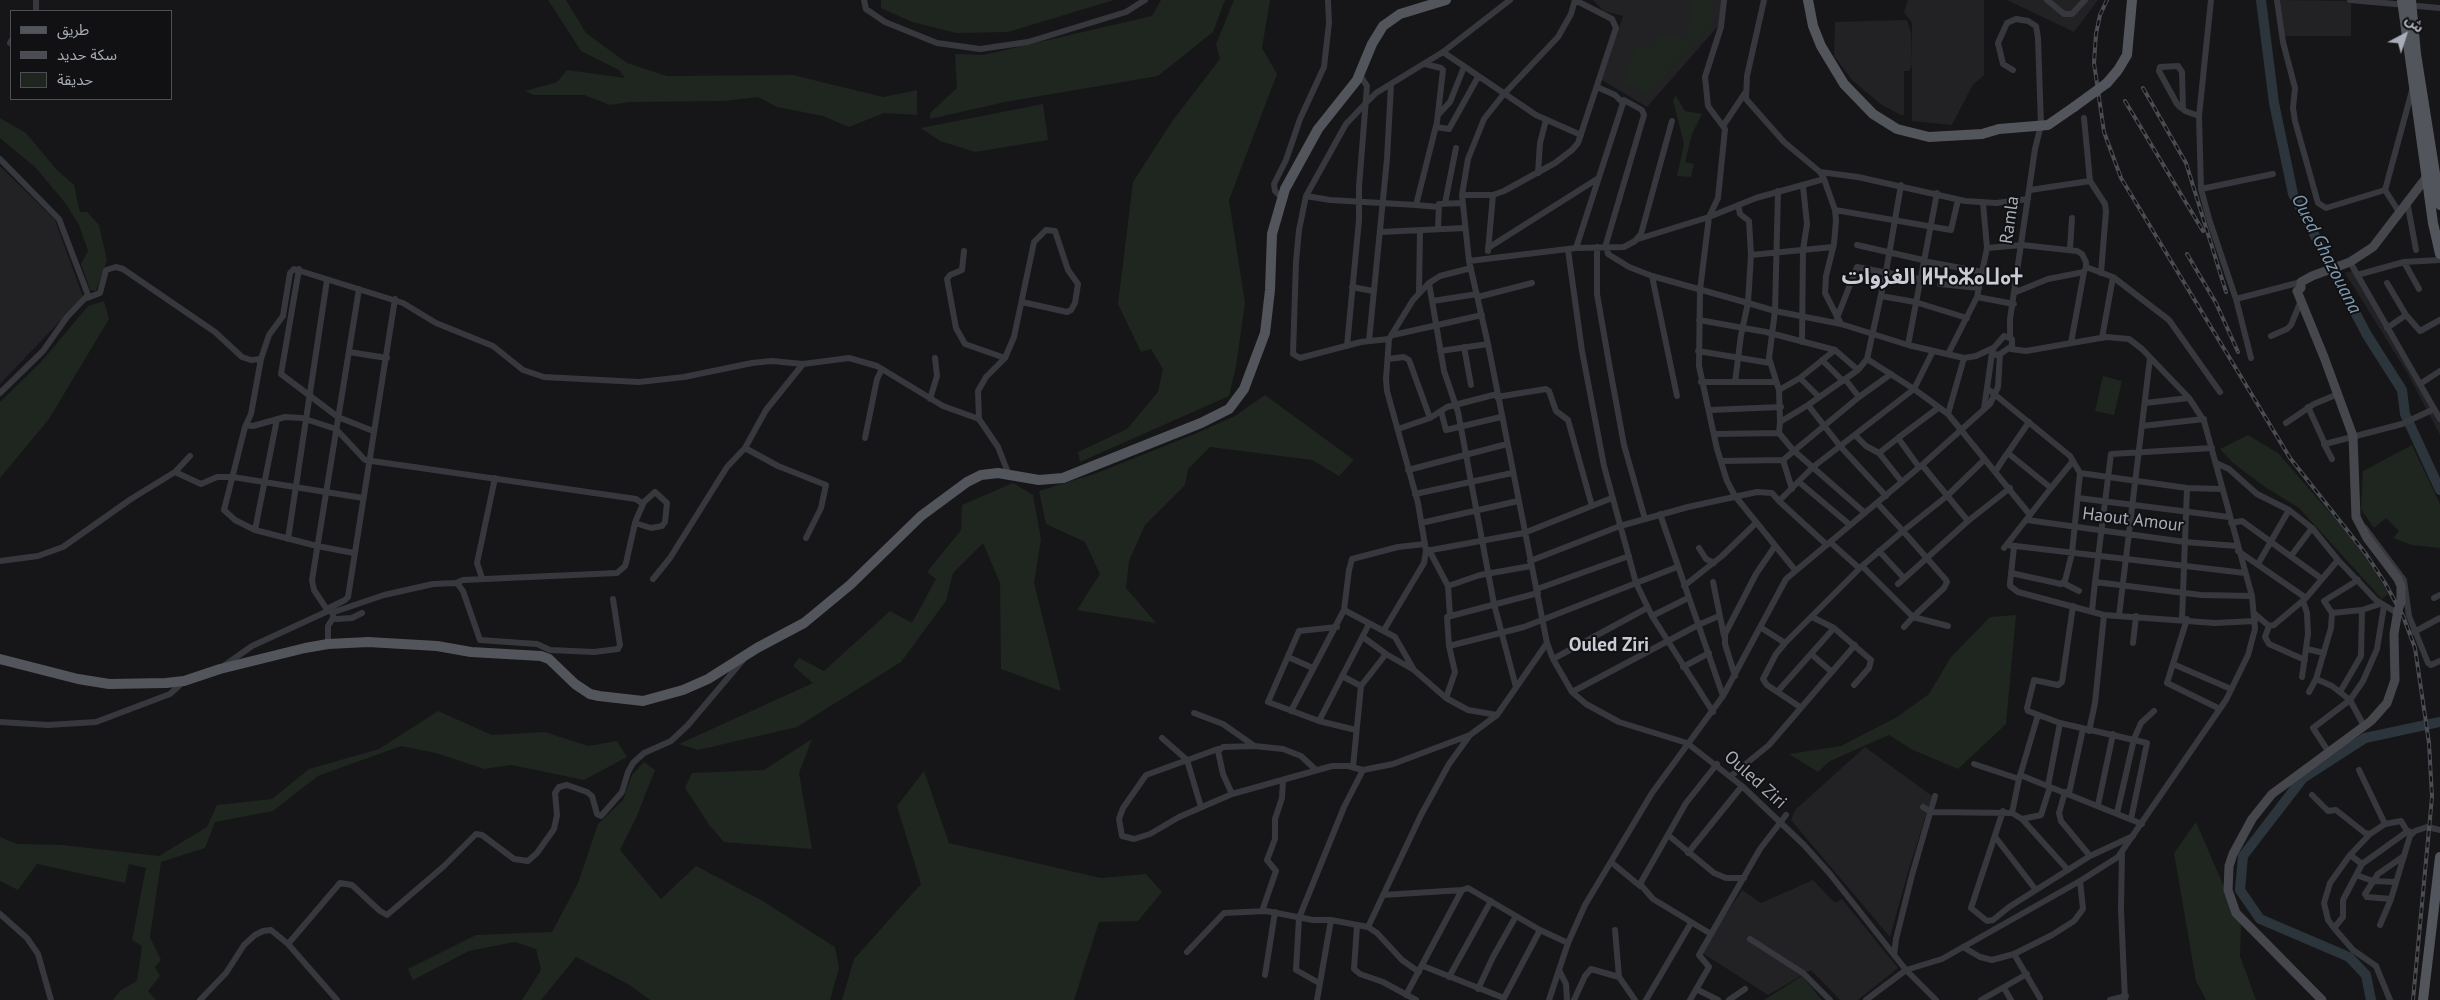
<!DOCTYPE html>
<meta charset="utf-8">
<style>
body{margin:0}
#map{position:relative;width:2440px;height:1000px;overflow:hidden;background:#161618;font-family:"PT Sans","Noto Sans Arabic",sans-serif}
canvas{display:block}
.legend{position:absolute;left:10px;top:10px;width:162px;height:90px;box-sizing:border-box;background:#111113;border:1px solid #4d4f55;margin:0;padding:6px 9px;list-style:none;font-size:15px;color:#a8adb8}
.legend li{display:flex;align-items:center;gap:10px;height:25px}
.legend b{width:25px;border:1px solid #4d4f55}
.north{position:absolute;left:2380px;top:10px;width:50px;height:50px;-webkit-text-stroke:4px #111113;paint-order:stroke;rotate:40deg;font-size:14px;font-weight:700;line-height:20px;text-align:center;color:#a8adb8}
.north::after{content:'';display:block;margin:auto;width:18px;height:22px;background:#a8adb8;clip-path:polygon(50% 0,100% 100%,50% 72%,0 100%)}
</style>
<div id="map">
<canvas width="2440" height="1000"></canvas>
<ul class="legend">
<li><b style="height:6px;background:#53555c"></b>طريق</li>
<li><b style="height:6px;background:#4a4c52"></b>سكة حديد</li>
<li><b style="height:14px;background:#1e261f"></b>حديقة</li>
</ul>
<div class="north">ش</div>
</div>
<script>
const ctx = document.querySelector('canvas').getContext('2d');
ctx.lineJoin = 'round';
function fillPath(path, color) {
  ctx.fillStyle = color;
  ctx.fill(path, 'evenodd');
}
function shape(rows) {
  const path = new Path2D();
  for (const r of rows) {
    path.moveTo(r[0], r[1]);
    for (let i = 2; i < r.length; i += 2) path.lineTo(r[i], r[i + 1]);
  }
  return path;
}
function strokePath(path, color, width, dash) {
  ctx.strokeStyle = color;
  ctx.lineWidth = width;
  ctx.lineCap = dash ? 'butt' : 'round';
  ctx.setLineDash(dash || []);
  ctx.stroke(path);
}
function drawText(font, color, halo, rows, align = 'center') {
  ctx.font = font + ' "PT Sans","Noto Sans Arabic","Noto Sans Tifinagh",sans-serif';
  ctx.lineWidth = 4;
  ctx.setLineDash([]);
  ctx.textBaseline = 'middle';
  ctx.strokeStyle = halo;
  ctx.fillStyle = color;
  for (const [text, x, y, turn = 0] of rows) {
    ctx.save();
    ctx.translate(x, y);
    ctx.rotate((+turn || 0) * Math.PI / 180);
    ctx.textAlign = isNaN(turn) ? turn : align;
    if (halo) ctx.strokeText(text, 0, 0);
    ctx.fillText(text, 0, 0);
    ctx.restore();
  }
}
fillPath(shape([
 [1593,0,1721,0,1719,25,1647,107,1602,80,1623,16,1604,11],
 [1908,0,1984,0,1984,75,1972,86,1952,125,1912,121,1912,23,1904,12],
 [2007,0,2098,0,2074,32],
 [2280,0,2351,1,2351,36,2285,36],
 [1907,20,1911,33,1912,65,1909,71,1904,71,1904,115,1901,115,1882,105,1853,81,1834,56,1835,22],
 [0,166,55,220,83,297,0,384],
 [2355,270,2440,413,2440,435,2408,374,2345,273],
 [1865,747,1932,796,1908,872,1890,937,1791,820,1795,810],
 [1813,880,1835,903,1842,899,1898,968,1858,1000,1840,1000,1811,970,1768,995,1701,952,1742,890,1761,903]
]), '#222225');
fillPath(shape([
 [548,0,566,0,586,33,627,63,667,76,793,75,883,97,917,90,917,115,884,113,849,127,823,116,777,107,758,97,724,101,630,102,610,105,584,95,533,95,525,91,557,82,567,70,625,78,619,70,581,51],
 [881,0,1114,0,1008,32,956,33,912,22,881,8],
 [1161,0,1225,0,1213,32,1158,76,1005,102,930,119,930,113,957,88,955,54,983,55,1152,16],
 [1234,0,1270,0,1262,48,1277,74,1229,200,1245,303,1236,366,1229,396,1080,462,1078,452,1127,429,1158,392,1163,369,1151,349,1141,352,1118,304,1133,182,1173,120,1220,59,1216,44],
 [1691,0,1712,0,1711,25,1646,96,1624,82,1635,47,1652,50,1655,36,1688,38],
 [1676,96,1685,111,1702,114,1692,134,1685,162,1694,164,1691,177,1677,176,1684,144,1673,100],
 [1043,104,1048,140,975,152,940,141,921,128],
 [0,118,26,133,56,169,74,185,80,212,87,212,99,225,107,260,96,291,90,290,81,264,88,251,79,225,66,204,35,167,0,138],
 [104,301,109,319,49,419,0,478,0,402,41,362,88,306],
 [2103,376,2122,381,2114,415,2095,411],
 [1265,395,1354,460,1339,476,1312,460,1210,447,1188,469,1185,485,1145,525,1129,561,1126,588,1156,623,1077,610,1100,574,1085,542,1046,524,1039,491,1097,473,1197,433,1235,416],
 [2248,435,2278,453,2363,551,2388,594,2382,599,2299,508,2265,487,2233,463,2220,449],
 [2412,445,2440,504,2440,548,2412,545,2393,538,2399,531,2386,518,2374,528,2361,509,2363,471],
 [1013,483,1033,495,1041,539,1034,583,1061,691,1001,669,1000,583,983,543,953,573,946,601,901,662,797,727,698,750,679,744,813,683,793,666,799,658,824,671,890,611,912,623,936,579,927,572,961,530,962,505],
 [2016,615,2006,724,1958,769,1913,750,1889,735,1830,761,1818,772,1789,754,1841,746,1897,717,1929,694,1951,657,1990,617],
 [438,711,492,735,545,732,588,746,617,741,627,757,584,780,511,765,484,769,436,753,401,746,318,776,273,811,215,822,205,848,161,862,150,937,161,960,155,967,160,976,148,991,156,1000,113,1000,121,990,137,981,142,946,132,940,146,868,129,864,125,883,37,864,18,890,0,881,0,837,17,844,62,845,159,856,207,827,217,805,272,799,309,769,379,749],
 [812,739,799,773,812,849,724,842,710,826,685,788,692,773,764,770],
 [644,762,655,770,636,818,620,850,661,899,696,866,761,900,835,947,839,968,830,1000,650,1000,628,984,576,957,541,1000,522,1000,541,970,536,949,515,942,469,951,413,980,408,969,476,935,552,932,578,883,598,824,623,800,632,775],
 [924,771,949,843,1101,878,1146,874,1162,892,1138,921,1099,922,1074,1000,842,1000,854,959,921,884,897,806],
 [2196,822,2241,926,2240,956,2256,1000,2206,1000,2196,981,2174,853],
 [1802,976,1822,1000,1764,1000]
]), '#1e261f');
strokePath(shape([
 [2261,0,2274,103,2293,194,2367,335,2402,390,2405,414,2440,490],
 [2371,1000,2366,975,2349,957,2260,919,2240,890,2243,856,2303,778,2365,738,2440,722]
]), '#2c353c', 10);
strokePath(shape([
 [36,0,36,11],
 [864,0,866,9,885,22,937,43,980,49,1028,42,1126,12,1145,0],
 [1575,0,1571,14,1558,37,1503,95,1484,119,1468,159,1462,195,1469,261,1488,344,1547,643,1553,659,1572,692,1586,704,1619,722,1687,743,1742,786,1804,845,1830,874,1906,970,1936,1000],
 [1764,0,1747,76,1746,99,1784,142,1820,172,1824,179,1835,210,1836,221,1834,244,1826,276,1825,293,1841,324],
 [2047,0,2064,14,2072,14,2085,0],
 [2211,0,2199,116,2201,189,2209,219,2236,299,2301,282],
 [2277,0,2283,42,2295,88,2293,108,2295,121,2318,203,2326,208,2385,190],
 [2350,0,2440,8],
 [10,43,11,41],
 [1443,52,1536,115,1581,135],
 [1597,87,1615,95,1622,102],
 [2183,109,2182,72,2178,66,2160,67,2159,71,2177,104,2180,107,2183,109,2185,111,2199,116],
 [1438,115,1450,102,1464,67],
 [2084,118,2090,181,2105,204,2106,211,2101,273],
 [1723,126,1745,93],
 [1436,127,1449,129,1478,77],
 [0,159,59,219,88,295,67,317,43,351,0,393],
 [1820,172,1858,177,1965,201,1996,203,2028,199],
 [1538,173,1540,143,1546,120],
 [2201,189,2273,174],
 [2030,190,2090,181],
 [1778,191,1775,311,1769,358,1779,390,1780,422],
 [1462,195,1493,195,1504,191,1555,163,1572,150,1578,143,1616,28,1612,19,1575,0],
 [1306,196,1330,200,1416,205,1437,122,1443,70,1441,68,1425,64],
 [1281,197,1275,191,1274,184,1286,160,1300,119,1324,67,1329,23,1328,0],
 [2407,201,2416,250],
 [1445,203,1456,148],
 [1983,203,1987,248,2022,245,2077,251,2082,254,2086,262,2086,267,2113,277,2169,320,2220,392],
 [1416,205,1438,207],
 [1738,205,1740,214,1749,221,1751,255,1833,247],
 [1835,210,1951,230,1958,200],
 [2399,212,2385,190,2413,87],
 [1438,229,1439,204,1462,203],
 [1380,232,1465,228],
 [1638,239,1709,217,1718,198,1725,129,1708,106,1705,77,1721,27,1724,0],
 [1857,245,1923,260],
 [1597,247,1597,294,1610,369,1624,445,1645,519],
 [1488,248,1597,179],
 [1576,248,1624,100,1642,110,1644,115,1606,244,1608,254,1629,267,1652,276,1748,303,1751,255],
 [2070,249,2072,218],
 [1568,250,1582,351,1604,466,1636,583,1652,616,1713,712],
 [964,251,962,270,950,275,947,279,956,328,965,344,1005,358],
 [1488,251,1493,195],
 [1469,261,1576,248,1624,247,1635,241,1641,234,1672,121],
 [1923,261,1983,272],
 [2350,262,2440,419],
 [2404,262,2419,289],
 [299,269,281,374,338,417,373,431],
 [2357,275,2404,262,2440,260],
 [1652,276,1677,396],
 [1429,283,1444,371,1458,412,1494,604,1516,687],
 [1940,284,1979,288],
 [1352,287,1373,291],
 [359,289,312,580,314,590,328,611,334,612,384,595,433,584,456,583,463,580,617,573,625,566,626,563,635,523,636,520,644,502,655,492,667,503,665,522,662,526,651,528,635,523],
 [1419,292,1420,231],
 [2016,292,2048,279,2084,272,2086,267],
 [1881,296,1915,302,1967,318],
 [1478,297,1532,283],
 [1977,297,1987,248],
 [87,298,100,293,106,270,116,267,123,269,215,332,242,357,251,360,261,359],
 [2236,299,2251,358],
 [1433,301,1477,294],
 [2406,315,2420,331,2440,320],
 [1837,318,1857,267,1919,279],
 [1699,320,1766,332,1835,350,1858,370],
 [2387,328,2406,315,2387,283],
 [1393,335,1482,315],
 [2004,336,2012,339,2012,346,2000,354,1994,355,1992,350,2004,336],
 [2271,336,2287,329,2291,325,2300,303,2299,299],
 [2010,337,2010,319,2035,149,2041,125,2038,38,2036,26,2028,21,2016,19,2007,23,1998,43,2003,64,2013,70],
 [2102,338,2113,277],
 [1389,339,1361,342,1300,358,1293,354,1296,262,1299,230,1306,196,1346,124,1365,104,1376,93,1443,52,1510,0],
 [1369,341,1387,159,1391,85],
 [1802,342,1803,250,1807,224,1803,186],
 [2071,343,2084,272],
 [1908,345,1937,193],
 [1347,346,1359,220,1359,187,1367,86,1360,75],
 [1464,347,1471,385],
 [1440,351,1488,344],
 [1698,351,1770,363],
 [349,352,387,358],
 [1948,354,1977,297,2014,304],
 [1964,358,1948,414,2030,515],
 [1388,359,1404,357,1409,360,1430,418],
 [1867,359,1886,272,1901,185],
 [1822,360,1843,381],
 [1800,378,1819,397],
 [1845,379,1859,397],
 [1701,382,1776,382],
 [1735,382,1741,335,1748,303,1775,311,1841,324,1908,345,1964,358,1976,356,1993,348],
 [2420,384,2440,371],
 [1988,389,2070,456,2080,473,2187,488,2222,489],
 [1779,390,1800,378,1835,350],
 [1497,397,1546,389,1549,391,1556,411,1568,420,1592,506],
 [930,399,937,376,935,358],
 [2145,403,2189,398],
 [1808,405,1840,446,1886,496],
 [2308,407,2325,444,2402,424,2434,409],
 [1984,409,1992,353],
 [1710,410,1781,407],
 [1441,411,1446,430,1501,417],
 [2286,423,2314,404,2338,394],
 [246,425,253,426,285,417,302,418,336,429,365,460,636,499,643,504],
 [2142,426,2204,419],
 [1398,429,1430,418,1447,407,1497,394],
 [1779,433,1793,450,1865,513],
 [1715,434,1779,433,1780,422,1808,405,1858,370,1867,359,1914,389,1948,414],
 [1855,435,1866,446,1879,453],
 [865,438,877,379,882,369],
 [1898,438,1879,453,1902,482],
 [2324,444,2332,459],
 [745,448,778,466,826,485,821,508,806,538],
 [2212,448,2111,454,2095,582,2201,595,2252,596],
 [2007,454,2029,422],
 [1783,460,1792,489],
 [1721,461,1783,460,1859,397,1891,374],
 [2216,463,2229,469,2257,494,2289,510,2312,528,2338,560,2376,600,2397,613],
 [1919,467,1898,438,1938,408],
 [1408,470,1507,444],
 [175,472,201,484,217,477,233,477,363,498],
 [1995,472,2006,455,2009,454,2051,488,2073,461],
 [1009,475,998,447,979,419,978,391,986,377,1005,358,1014,337,1034,242,1046,230,1055,231,1068,270,1078,284,1075,303,1071,310,1067,312,1022,302],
 [1799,482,1850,525],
 [1415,494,1512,473],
 [2078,498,2229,517],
 [1779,501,1827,545],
 [1877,503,1903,531,1946,580,1947,582,1944,588,1913,617,1862,566,1903,531,1947,496,1984,460],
 [1660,514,1723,696],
 [2027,520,2185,542,2237,546],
 [1968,521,2010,488],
 [1421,523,1518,501],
 [2231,523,2242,521,2322,579],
 [2365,528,2404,580,2409,616,2428,663,2431,665,2440,661],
 [255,530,277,419],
 [288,539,327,280],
 [1830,542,1859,568],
 [1425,544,1398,547,1352,559,1349,570,1344,610,1395,637,1414,670,1446,698,1468,710,1497,715],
 [2007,545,2245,573],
 [2014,547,2010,583,2010,586,2018,592,2104,615,2215,623,2255,621],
 [1699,548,1706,559,1714,563],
 [2004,548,2051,488],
 [1429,550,1448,586,1450,616],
 [1426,551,1524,533,1612,498],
 [1879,551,1903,577],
 [2238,551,2306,598],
 [354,553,317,546,255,530,235,520,224,510,245,427,251,414,261,359,269,335,283,316,290,273,294,269,403,303,436,323,493,346,523,370,544,377,639,382,684,377,752,363,772,361,803,364],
 [2291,556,2312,528],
 [0,561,38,556,63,547,131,499,175,472,190,456],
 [1530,561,1620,526,1688,507,1757,492,1772,493,1779,501,1813,467,1914,389,1933,351],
 [2258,564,2289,510],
 [1795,570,1735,496,1727,481,1717,449,1699,366,1700,290,1709,217,1756,198,1824,179],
 [2011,573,2061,584,2065,581,2072,553,2080,473],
 [482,578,477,563,495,478],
 [653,579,670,558,727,467,745,448,766,410,803,364,849,358,877,366,943,406,979,419],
 [1713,582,1724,636],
 [457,583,463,591,480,640,537,644,550,650,594,652,618,649,620,645,613,599],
 [2063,583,2079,591],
 [1898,584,1968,521,1922,465],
 [1448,586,1480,575,1531,566],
 [1684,586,1722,556,1756,523],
 [1537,589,1629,556],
 [1538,593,1447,617,1449,646,1524,627,1677,567],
 [2434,598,2440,595],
 [327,609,345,600,348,597,395,299],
 [2092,611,2095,582],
 [333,612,333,618,336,619,352,618,362,613],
 [2332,613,2324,601,2358,580],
 [2255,614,2269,626,2274,625,2306,598,2338,560],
 [1652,616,1688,598],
 [2119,616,2150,358],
 [1812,617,1834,628,1871,660,1869,668,1854,685],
 [2182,619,2187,488],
 [2187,619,2167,683,2220,709],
 [2269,626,2265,637,2269,644,2305,660],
 [1337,627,1299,631,1268,702,1319,721,1356,730],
 [1760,627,1785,643,1862,566],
 [1904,627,1913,617,1948,626],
 [1384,630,1424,563,1426,551,1418,503,1387,391,1386,379,1389,339,1413,300,1429,283,1440,276,1471,268],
 [2414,632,2440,618],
 [1363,637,1386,654],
 [1785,643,1776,654,1763,679,1767,685,1800,707],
 [2133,643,2136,616],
 [328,644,328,626,333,618],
 [2307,649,2324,653],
 [1811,654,1832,672],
 [1288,657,1313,668],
 [1553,659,1647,608],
 [2173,664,2231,689],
 [225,665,252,646,328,611],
 [1683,667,1709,653],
 [1342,676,1361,686],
 [1735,676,1725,644,1725,634,1756,574,1775,546],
 [2302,677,2308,634,2307,613,2303,601],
 [2316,679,2332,686,2350,700,2364,726],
 [1778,691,1834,628],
 [1572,692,1698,625,1719,616],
 [2309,692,2316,679,2331,628,2332,613,2362,610,2380,604],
 [2340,692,2361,656,2362,610],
 [1446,698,1455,672,1449,646],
 [1291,711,1344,610],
 [1194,713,1223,724,1253,745],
 [1319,721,1369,624],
 [0,722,48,725,96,722,170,694,183,682],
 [2060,723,2147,743,2131,819],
 [2089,731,2095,703,2104,615],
 [1162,738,1187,760,1201,807],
 [1218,749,1146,775,1123,808,1119,819,1122,836,1134,839,1150,834,1179,817,1232,794,1332,766,1348,766,1363,770,1393,764,1470,735,1497,715,1547,643],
 [2328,751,2313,728,2350,700,2363,681,2377,649,2384,606],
 [1974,764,2019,779],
 [1353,767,1361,686,1386,654,1414,670],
 [2359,770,2385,824],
 [2020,775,2142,824],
 [1731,776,1769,745,1855,645],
 [2048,786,2060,723,2028,711,2027,708,2034,680,2058,685,2062,682,2073,606],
 [2065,792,2059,813,2061,821,2090,856],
 [2069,793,2083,729],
 [1232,794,1223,774,1218,751,1223,747,1254,746,1283,749,1301,756,1316,770],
 [2312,795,2328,811,2336,810,2365,833,2370,834],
 [2098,805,2113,734],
 [1923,807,1931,812,2012,813,2022,819,2068,870],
 [2003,811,1971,908,1987,921,1993,920,2009,907,2090,856,2133,836],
 [2012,813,2019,779,2038,715],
 [2117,813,2134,739,2141,723,2154,711],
 [2022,819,2041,815,2050,787],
 [2432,828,2440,830],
 [1668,835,1714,873,1726,878,1744,878],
 [1996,838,2036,890],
 [2122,852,2121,910,2125,1000],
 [1688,853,1742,786],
 [2350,855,2362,864],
 [1611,862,1640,886],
 [2356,875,2373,881,2396,882],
 [1383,895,1462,890,1468,888,1540,930,1568,943],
 [2391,899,2367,897,2365,894,2378,874,2404,856],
 [1262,911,1276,871,1267,860,1275,839,1275,819,1282,798,1283,780],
 [0,914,27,938,38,954,51,1000],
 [2380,925,2391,899,2410,836,2415,831,2427,827],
 [1357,926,1354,969,1360,974,1383,982,1416,1000],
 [1368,927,1421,815,1449,764,1470,735],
 [2334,928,2343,917,2343,900,2362,864,2408,831,2410,832],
 [1615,930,1619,977,1635,1000],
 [1711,934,1653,899,1640,884,1686,803,1717,764],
 [1750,939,1803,973,1830,1000],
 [288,944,340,883,352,885,380,911,387,915,443,867,476,834,482,835,514,859,528,861,537,853,554,829,557,815,555,793,559,787,567,785,587,792,592,796,597,814,601,816,622,792,628,772,633,763,644,753,671,741,688,725,743,660],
 [1963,947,1980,957,1992,960,2014,954,2052,935,2074,921,2083,909,2080,881],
 [1187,952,1224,913,1266,911,1313,920,1331,920,1368,927,1377,933,1402,960,1419,972],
 [2014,954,2040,998],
 [1894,955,1896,939,1912,875,1935,796],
 [1423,966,1504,998],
 [1559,970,1566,984,1567,1000],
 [1265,975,1275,912],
 [1449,977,1491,901],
 [1319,983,1296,970,1299,918,1344,807,1363,770],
 [2004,988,2011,1000],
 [1478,989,1493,957,1516,916],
 [1696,989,1718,1000],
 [1406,995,1462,890],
 [200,1000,226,973,244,945,255,935,263,931,271,930,288,944,337,1000],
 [1317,1000,1331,920],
 [1503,1000,1540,930],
 [1549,1000,1568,943,1585,905,1652,793,1723,696,1786,579,1922,465,1990,404,1998,387,2000,354],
 [1574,1000,1585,976,1591,969,1619,977],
 [1646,1000,1691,923],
 [1690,1000,1709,967,1699,955,1760,849,1786,815],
 [1729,1000,1745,989],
 [1866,1000,1906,970,1942,959,2080,881,2118,857,2226,700,2248,655,2255,629,2252,596,2204,421,2189,398,2142,349,2129,339,2106,337,2026,351,2011,349],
 [1981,1000,2027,974],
 [2110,1000,2126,996],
 [2390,1000,2376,966,2353,950,2334,928,2328,920,2324,903,2330,883,2350,855,2370,834,2385,824,2401,821,2410,836]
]), '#37383d', 6);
strokePath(shape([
 [2401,602,2401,586,2398,579,2367,538,2356,517,2353,436,2324,357,2297,291,2301,288,2301,282,2312,276,2350,262,2373,247,2429,174],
 [2322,1000,2236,913,2228,890,2229,866,2233,854,2252,819,2272,794,2371,721,2387,703,2395,680,2394,634,2398,610]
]), '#45474d', 9);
strokePath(shape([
 [1808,0,1813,26,1821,46,1844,84,1873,114,1897,129,1929,137,1982,134,1999,129,2048,125,2074,107],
 [2402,0,2433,223,2440,254],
 [2411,0,2416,54,2440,205],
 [2107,83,2118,70,2127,55,2132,0],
 [0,659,78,679,109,684,166,683,184,681,220,669,305,648,328,644,368,642,437,646,471,652,541,656,549,659,575,684,590,694,599,696,643,701,683,690,708,679,757,648,804,623,850,585,921,516,967,482,981,475,998,473,1039,480,1063,478,1201,423,1229,409,1244,389,1265,333,1270,290,1272,234,1285,189,1318,129,1357,80,1372,44,1383,26,1400,14,1446,0],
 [2423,1000,2440,857]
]), '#53555c', 10);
const rail = shape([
 [2107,0,2100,15,2096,34,2094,63,2104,132,2121,178,2290,458,2366,554,2385,583,2403,616,2415,648,2429,743,2432,797,2413,1000],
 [2143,88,2186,163,2226,292],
 [2125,101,2203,231],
 [2187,254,2216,303,2238,352]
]);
strokePath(rail, '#4a4c52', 4);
strokePath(rail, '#111113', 2, [5.5]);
strokePath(shape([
 [2398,610,2401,602]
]), '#45474d', 9);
strokePath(shape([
 [2074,107,2107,83]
]), '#53555c', 10);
drawText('18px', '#a8adb8', '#111113', [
 ["Ramla",2010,220,-82],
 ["Haout Amour",2133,520,7],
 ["Ouled Ziri",1755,780,42]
]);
drawText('italic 19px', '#7f9bb3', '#111113', [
 ["Oued Ghazouana",2326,254,63]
]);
drawText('bold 19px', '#c9ccd4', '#111113', [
 ["Ouled Ziri",1609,646]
]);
drawText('bold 22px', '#c9ccd4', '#111113', [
 ["الغزوات ⵍⵖⴰⵣⴰⵡⴰⵜ",1932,278]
]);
</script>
